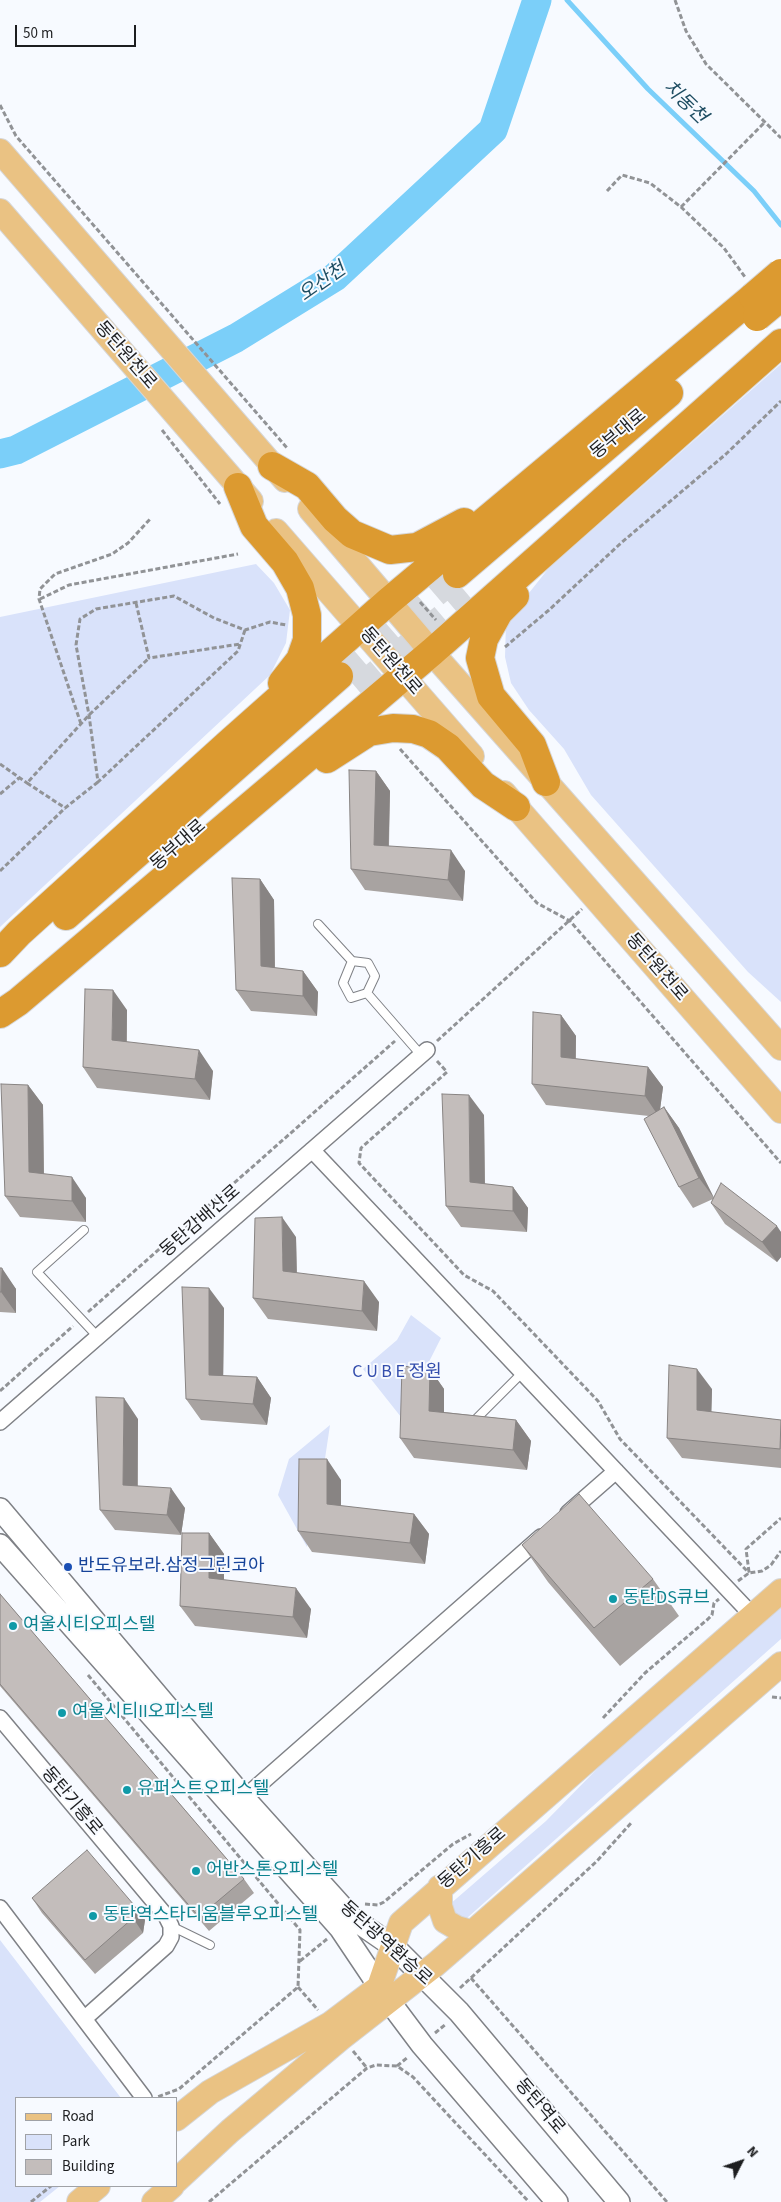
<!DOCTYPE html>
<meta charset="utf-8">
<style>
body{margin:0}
#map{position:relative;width:781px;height:2202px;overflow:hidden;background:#f7faff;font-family:"Source Sans 3",sans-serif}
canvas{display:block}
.legend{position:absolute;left:15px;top:2097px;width:162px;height:90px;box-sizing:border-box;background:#f7faff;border:1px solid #a0a2a6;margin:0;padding:6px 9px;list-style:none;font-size:15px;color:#1d1e20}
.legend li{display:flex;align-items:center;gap:10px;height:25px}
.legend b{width:25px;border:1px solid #a0a2a6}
.north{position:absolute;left:716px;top:2137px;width:50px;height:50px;-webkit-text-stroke:4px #f7faff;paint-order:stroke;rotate:49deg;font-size:14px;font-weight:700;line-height:20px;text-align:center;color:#1d1e20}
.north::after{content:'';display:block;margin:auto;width:18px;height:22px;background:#1d1e20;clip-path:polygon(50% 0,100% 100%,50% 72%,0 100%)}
.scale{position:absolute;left:15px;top:25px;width:121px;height:22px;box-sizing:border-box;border:2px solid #1d1e20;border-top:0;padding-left:6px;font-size:15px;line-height:18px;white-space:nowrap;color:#1d1e20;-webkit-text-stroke:4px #f7faff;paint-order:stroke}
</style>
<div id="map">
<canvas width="781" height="2202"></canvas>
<ul class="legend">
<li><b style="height:6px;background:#eac283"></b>Road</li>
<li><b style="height:14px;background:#d9e2fa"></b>Park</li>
<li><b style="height:14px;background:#c3bdbb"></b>Building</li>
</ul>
<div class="north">N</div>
<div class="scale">50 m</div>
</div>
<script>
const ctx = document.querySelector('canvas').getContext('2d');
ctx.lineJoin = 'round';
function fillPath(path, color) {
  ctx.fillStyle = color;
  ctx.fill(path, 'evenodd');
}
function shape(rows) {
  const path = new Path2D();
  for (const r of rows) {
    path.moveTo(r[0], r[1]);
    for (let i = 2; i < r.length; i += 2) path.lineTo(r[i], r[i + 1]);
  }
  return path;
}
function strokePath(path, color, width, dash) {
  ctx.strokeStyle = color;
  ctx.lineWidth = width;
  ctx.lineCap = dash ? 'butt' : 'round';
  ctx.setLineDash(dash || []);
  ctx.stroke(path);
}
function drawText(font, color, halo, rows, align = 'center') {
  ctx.font = font + ' "Source Sans 3","Noto Sans KR",sans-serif';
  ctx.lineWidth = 4;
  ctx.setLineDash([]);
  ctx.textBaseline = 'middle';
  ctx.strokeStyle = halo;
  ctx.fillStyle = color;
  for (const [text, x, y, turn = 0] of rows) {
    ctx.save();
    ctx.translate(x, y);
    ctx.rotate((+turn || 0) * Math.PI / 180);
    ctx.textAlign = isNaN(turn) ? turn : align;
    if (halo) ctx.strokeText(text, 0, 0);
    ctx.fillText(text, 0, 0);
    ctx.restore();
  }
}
fillPath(shape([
 [781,364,781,1002,748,972,591,795,564,749,529,710,511,683,505,657,506,622,548,569],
 [256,564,274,583,290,610,286,643,270,675,0,927,0,617],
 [411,1315,441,1338,401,1417,363,1369,397,1340],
 [330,1425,323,1472,309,1520,307,1547,278,1495,289,1459],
 [781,1602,781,1639,467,1918,460,1921,449,1905,546,1821,637,1728],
 [0,1940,121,2098,16,2098,16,2186,60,2186,40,2202,0,2202]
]), '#d9e2fa');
strokePath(shape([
 [567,0,648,89,754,191,781,225]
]), '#7bcff9', 5);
strokePath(shape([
 [0,454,16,450,236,338,335,277,493,130,537,0]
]), '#7bcff9', 29);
strokePath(shape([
 [339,676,457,574],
 [358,690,469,596]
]), '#d6d9de', 28, [28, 14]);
const lane = shape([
 [318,924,352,961],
 [367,993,351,998,343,983,352,961,368,963,375,976,367,993,421,1055],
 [84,1230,37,1272,98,1337],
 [474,1421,522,1373],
 [171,1926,210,1945]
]);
const street = shape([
 [312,1150,753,1616],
 [0,1422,427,1050],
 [568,1513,616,1471],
 [0,1718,166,1916,171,1926,171,1937,166,1946,84,2019],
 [244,1798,541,1537],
 [0,1908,144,2098]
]);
const secondary = shape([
 [0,1509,244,1798,352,1918,394,1947,459,2012,619,2202],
 [0,1545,340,1928,389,2001,422,2045,557,2202]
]);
const primary = shape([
 [0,151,285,480],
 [0,211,251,501],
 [310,509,442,664,781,1048],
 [276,531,472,756],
 [504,793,781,1111],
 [440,1887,440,1906,445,1921,457,1928,471,1932],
 [176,2119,210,2092,330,2024,379,1987,401,1923,781,1591],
 [176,2181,230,2131,341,2038,436,1964,781,1664],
 [79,2202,98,2186],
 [154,2202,172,2186]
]);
const highway = shape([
 [272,466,307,486,335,519,352,534,390,550,417,547,464,522],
 [238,487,254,526,285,562,300,588,307,615,307,640,300,660,282,683],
 [457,574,669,393],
 [515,596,499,612,484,639,480,658,491,696,532,745,546,782],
 [327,759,369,732,393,728,413,729,429,734,448,747,483,785,516,807],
 [66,916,339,676],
 [0,953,19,933,229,743,389,601,753,297],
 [0,1014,18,1002,432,652,781,343]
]);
strokePath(lane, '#7f8186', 10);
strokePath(street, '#7f8186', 18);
strokePath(secondary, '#7f8186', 24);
strokePath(primary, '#d6d6d7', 26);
strokePath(highway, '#d6d6d7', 30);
strokePath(shape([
 [675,0,686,31,706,64,781,138],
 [0,105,16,136,288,449],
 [607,191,622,175,650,183,681,207,724,248,745,277],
 [681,207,765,122],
 [162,430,220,504],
 [40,599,69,585,238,554],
 [420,602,436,620],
 [136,603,149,658,240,644],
 [245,630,238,651,98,782,89,715,76,645,80,619,96,609,174,596,214,618,245,630,270,622,286,625],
 [505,647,549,610,621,543,726,454,781,401],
 [81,724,39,599,40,589,55,574,112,554,128,543,151,518],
 [400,749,537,903,570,921,781,1163],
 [0,764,27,783],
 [98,782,65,808,27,783,89,715,149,658],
 [0,794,19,778],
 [0,871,65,808],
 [437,1041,582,909],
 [437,1061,447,1072,361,1148,359,1163,464,1275,493,1291,598,1401,620,1439,749,1573],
 [88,1312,395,1041],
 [0,1391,73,1326],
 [749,1572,746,1549,781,1518],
 [738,1581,749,1573,762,1571,771,1565,781,1551],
 [88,1675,300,1930,298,1987,179,2089,157,2097],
 [772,1697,781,1698],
 [603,1718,645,1673,708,1619,712,1615,714,1603,719,1599],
 [365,1904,378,1905,384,1902,453,1844,471,1834],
 [300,1961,327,1939],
 [471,1978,667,2202],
 [298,1987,318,2010],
 [460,1988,597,1861,632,1822],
 [435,2033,446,2024],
 [353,2051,367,2068],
 [397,2066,408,2057],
 [31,2202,51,2186],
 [209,2202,367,2068,376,2065,397,2066,413,2077,529,2202]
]), '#919396', 3, [5, 2.5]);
strokePath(lane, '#fff', 8);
strokePath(street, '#fff', 15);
strokePath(secondary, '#fff', 21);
strokePath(primary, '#eac283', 24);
strokePath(highway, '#dc9a30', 28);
const highwayBridge = shape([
 [753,297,781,273],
 [757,317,781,297]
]);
strokePath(highwayBridge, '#d6d6d7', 30, []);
strokePath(highwayBridge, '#dc9a30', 28);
fillPath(shape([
 [376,771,390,791,389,846,465,871,463,901,365,890,351,869],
 [260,879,274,900,275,968,303,971,318,992,317,1016,251,1011,236,990],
 [127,1010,127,1042,213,1071,210,1100,97,1088,83,1067],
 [561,1015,576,1036,576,1059,648,1067,663,1087,660,1110,664,1107,679,1128,714,1198,781,1232,781,1257,777,1262,725,1224,711,1203,713,1199,693,1208,679,1187,649,1116,546,1105,532,1084],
 [28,1085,43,1105,44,1174,86,1198,86,1222,20,1217,5,1196],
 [484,1115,485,1184,513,1187,528,1208,527,1232,461,1227,446,1206],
 [296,1237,297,1273,379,1302,377,1331,268,1319,253,1298],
 [0,1268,16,1289,16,1313,0,1312],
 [224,1308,223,1376,257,1377,271,1398,267,1425,201,1420,186,1399],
 [430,1369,444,1389,444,1412,516,1420,531,1441,527,1470,414,1458,400,1438],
 [712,1389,711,1412,781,1420,781,1468,682,1458,667,1438],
 [138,1419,138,1486,185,1508,181,1535,115,1530,100,1510],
 [341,1480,341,1506,414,1514,429,1534,425,1564,312,1552,298,1531],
 [209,1533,224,1554,224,1580,311,1609,307,1638,195,1626,180,1606],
 [522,1545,653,1579,679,1616,620,1666,548,1582],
 [0,1594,244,1879,254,1893,209,1931,0,1686],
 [32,1898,134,1905,145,1920,143,1933,95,1974,42,1913]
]), '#a8a3a1');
fillPath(shape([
 [376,771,390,791,388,865,374,845],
 [451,850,465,871,463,901,448,880],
 [260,879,274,900,275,987,261,966],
 [303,971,318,992,317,1016,303,996],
 [113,990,127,1010,126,1061,112,1040],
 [561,1015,576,1036,575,1078,561,1057],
 [199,1050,213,1071,210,1100,195,1079],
 [648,1067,663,1087,659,1117,645,1096],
 [28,1085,43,1105,44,1193,29,1172],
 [469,1095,484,1115,485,1203,470,1182],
 [664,1107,679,1128,714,1198,699,1178],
 [72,1177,86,1198,86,1222,72,1201],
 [513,1187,528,1208,527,1232,513,1211],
 [282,1217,296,1237,297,1292,283,1271],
 [777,1226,781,1232,781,1257,777,1262,762,1242],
 [2,1268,16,1289,16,1313,1,1292],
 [364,1281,379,1302,377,1331,362,1311],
 [209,1288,224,1308,223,1396,209,1375],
 [430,1369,444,1389,444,1431,429,1411],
 [697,1369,712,1389,711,1431,697,1410],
 [257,1377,271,1398,267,1425,253,1404],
 [124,1398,138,1419,137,1506,123,1485],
 [516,1420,531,1441,527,1470,513,1450],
 [327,1459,341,1480,341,1525,327,1504],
 [171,1488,185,1508,181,1535,167,1515],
 [414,1514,429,1534,425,1564,410,1543],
 [209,1533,224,1554,224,1599,209,1578],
 [296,1588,311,1609,307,1638,293,1617],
 [134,1905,145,1920,143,1933,133,1918]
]), '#888483');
const building = shape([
 [349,770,376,771,374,845,451,850,448,880,351,869,349,770],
 [232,878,260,879,261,966,303,971,303,996,236,990,232,878],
 [85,989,113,990,112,1040,199,1050,195,1079,83,1067,85,989],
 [533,1012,561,1015,561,1057,648,1067,645,1096,532,1084,533,1012],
 [1,1084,28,1085,29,1172,72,1177,72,1201,5,1196,1,1084],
 [442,1094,469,1095,470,1182,513,1187,513,1211,446,1206,442,1094],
 [664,1107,699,1178,679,1187,644,1119,664,1107],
 [721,1183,777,1226,762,1242,711,1203,721,1183],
 [282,1217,283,1271,364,1281,362,1311,253,1298,255,1218,282,1217],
 [0,1268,2,1268,1,1292,0,1292,0,1268],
 [182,1287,209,1288,209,1375,257,1377,253,1404,186,1399,182,1287],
 [669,1365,697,1369,697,1410,781,1420,780,1449,667,1438,669,1365],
 [402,1366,430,1369,429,1411,516,1420,513,1450,400,1438,402,1366],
 [96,1397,124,1398,123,1485,171,1488,167,1515,100,1510,96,1397],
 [299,1459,327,1459,327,1504,414,1514,410,1543,298,1531,299,1459],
 [579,1494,653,1579,594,1628,522,1545,579,1494],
 [182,1533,209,1533,209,1578,296,1588,293,1617,180,1606,182,1533],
 [0,1594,244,1879,199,1917,0,1684,0,1594],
 [87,1850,134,1905,133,1918,85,1960,32,1898,87,1850]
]);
fillPath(building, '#c3bdbb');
strokePath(building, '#888483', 1);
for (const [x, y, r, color] of [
 [68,1567,5,"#1a4fb4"],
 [613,1599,5,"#0f9aa8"],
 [13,1626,5,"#0f9aa8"],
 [62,1713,5,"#0f9aa8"],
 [127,1790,5,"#0f9aa8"],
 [196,1871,5,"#0f9aa8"],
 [93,1916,5,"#0f9aa8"]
]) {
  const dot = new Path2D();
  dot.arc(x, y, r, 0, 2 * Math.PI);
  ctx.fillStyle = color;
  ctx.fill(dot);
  strokePath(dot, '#f7faff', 2);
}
drawText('18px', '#1d1e20', '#f7faff', [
 ["동탄원천로",125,356,49],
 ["동부대로",619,435,-40],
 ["동탄원천로",390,662,49],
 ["동부대로",179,846,-41],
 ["동탄원천로",656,968,49],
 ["동탄감배산로",201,1222,-41],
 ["동탄기흥로",71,1802,50],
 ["동탄기흥로",473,1859,-41],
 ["동탄광역환승로",385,1944,42],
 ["동탄역로",539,2107,50]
]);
drawText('18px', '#344ead', '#f7faff', [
 ["C U B E 정원",397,1373]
]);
drawText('18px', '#164399', '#f7faff', [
 ["반도유보라.삼정그린코아",78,1567]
], 'left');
drawText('18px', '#0d838f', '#f7faff', [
 ["동탄DS큐브",623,1599],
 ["여울시티오피스텔",23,1626],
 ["여울시티II오피스텔",72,1713],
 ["유퍼스트오피스텔",137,1790],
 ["어반스톤오피스텔",206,1871],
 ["동탄역스타디움블루오피스텔",103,1916]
], 'left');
drawText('italic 19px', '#1e4d62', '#f7faff', [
 ["치동천",684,103,44],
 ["오산천",323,283,-35]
]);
</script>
